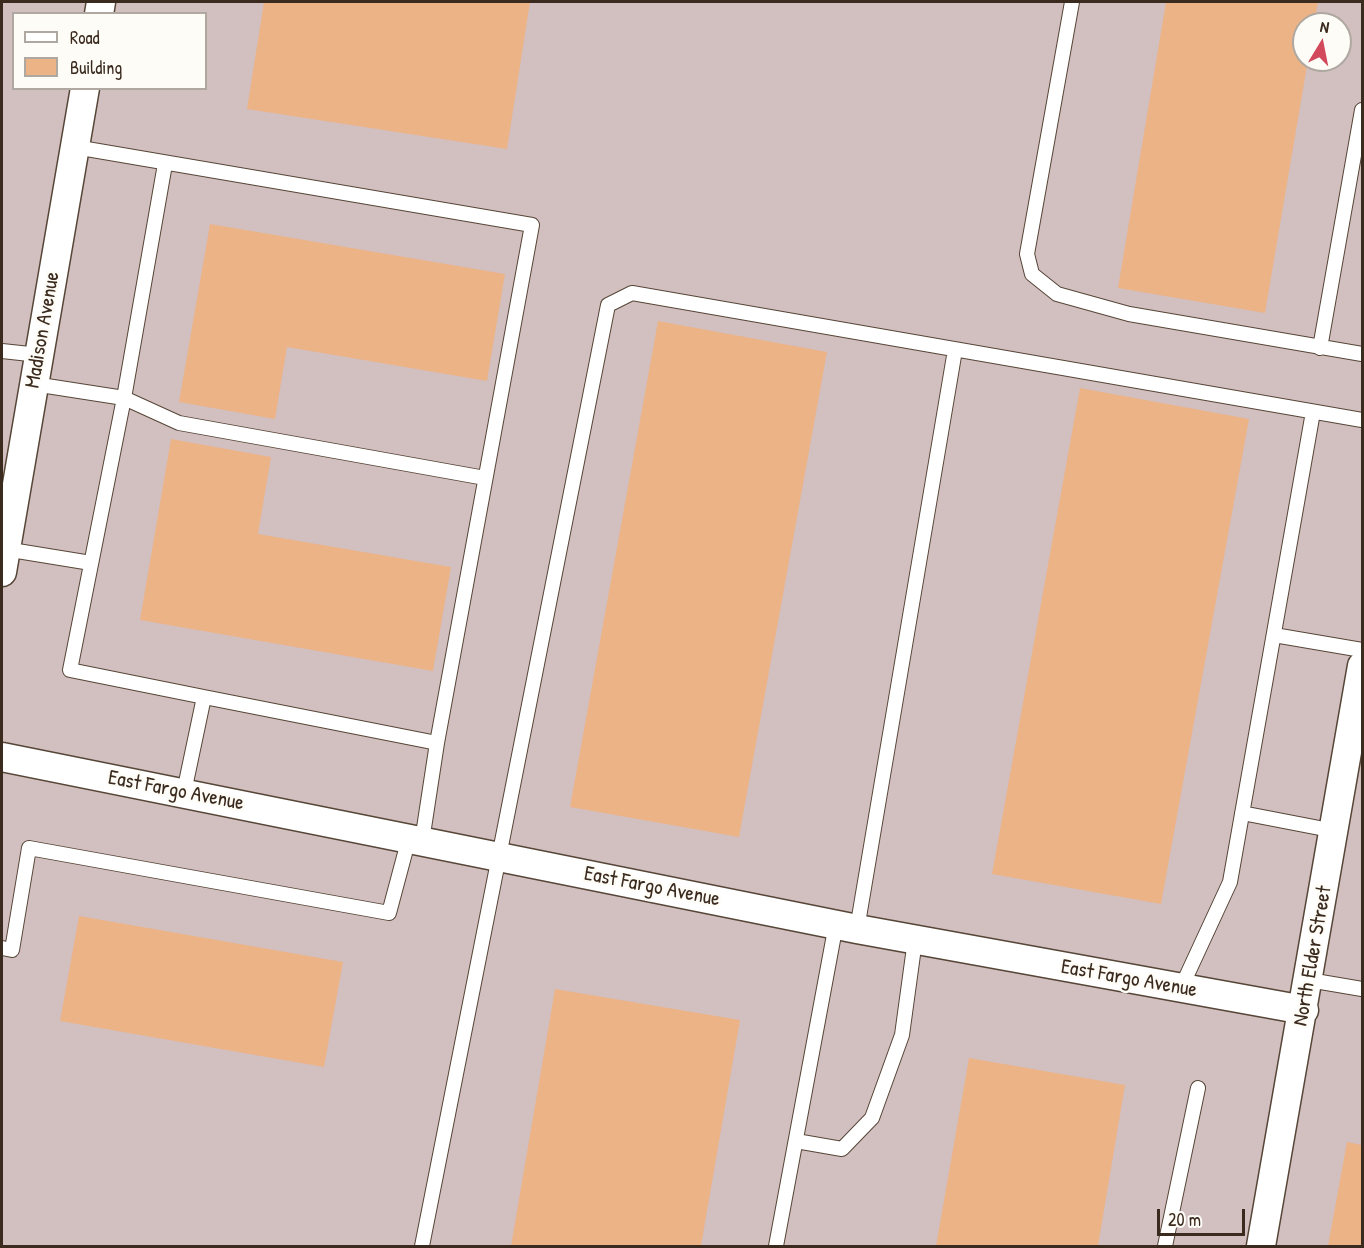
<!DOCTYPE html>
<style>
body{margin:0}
#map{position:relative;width:1364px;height:1248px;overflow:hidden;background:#f1e3c7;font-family:"Patrick Hand",sans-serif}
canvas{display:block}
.frame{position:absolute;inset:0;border:3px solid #3b2a1e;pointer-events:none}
.legend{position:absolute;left:12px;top:12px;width:195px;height:78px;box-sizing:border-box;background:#fdfcf7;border:2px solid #afa8a0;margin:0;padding:8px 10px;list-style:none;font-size:18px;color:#3b2a1e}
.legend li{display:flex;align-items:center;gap:12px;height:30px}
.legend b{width:30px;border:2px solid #afa8a0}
.north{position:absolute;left:1292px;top:12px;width:60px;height:60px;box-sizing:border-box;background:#fdfcf7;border:2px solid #afa8a0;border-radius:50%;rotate:10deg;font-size:16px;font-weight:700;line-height:24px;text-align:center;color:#3b2a1e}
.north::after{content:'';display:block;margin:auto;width:21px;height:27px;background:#d1495b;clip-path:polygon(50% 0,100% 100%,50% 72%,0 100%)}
.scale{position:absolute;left:1157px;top:1209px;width:88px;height:27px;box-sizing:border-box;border:3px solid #3b2a1e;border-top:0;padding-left:8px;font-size:18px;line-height:21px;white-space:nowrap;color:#3b2a1e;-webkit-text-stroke:4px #fdfcf7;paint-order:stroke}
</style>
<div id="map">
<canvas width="1364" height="1248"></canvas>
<div class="frame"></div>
<ul class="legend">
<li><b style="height:8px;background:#fff"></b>Road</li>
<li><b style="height:16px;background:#ecb387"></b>Building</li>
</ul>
<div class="north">N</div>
<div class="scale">20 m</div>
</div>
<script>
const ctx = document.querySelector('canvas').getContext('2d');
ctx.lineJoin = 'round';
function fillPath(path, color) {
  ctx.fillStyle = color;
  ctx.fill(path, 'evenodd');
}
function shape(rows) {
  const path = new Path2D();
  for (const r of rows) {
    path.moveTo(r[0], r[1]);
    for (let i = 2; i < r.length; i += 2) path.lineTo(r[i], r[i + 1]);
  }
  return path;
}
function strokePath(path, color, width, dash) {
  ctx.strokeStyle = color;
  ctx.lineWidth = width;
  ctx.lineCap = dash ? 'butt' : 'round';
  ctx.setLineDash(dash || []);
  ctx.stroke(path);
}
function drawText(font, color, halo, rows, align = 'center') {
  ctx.font = font + ' "Patrick Hand",sans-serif';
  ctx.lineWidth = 5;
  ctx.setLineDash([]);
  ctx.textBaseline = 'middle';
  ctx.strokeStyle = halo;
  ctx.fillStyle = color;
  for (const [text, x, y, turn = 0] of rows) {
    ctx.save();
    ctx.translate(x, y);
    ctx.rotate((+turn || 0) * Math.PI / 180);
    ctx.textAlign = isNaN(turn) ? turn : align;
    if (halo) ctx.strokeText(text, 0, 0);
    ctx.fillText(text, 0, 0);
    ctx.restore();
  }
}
fillPath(shape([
 [2,2,1362,2,1362,1246,2,1246],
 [14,14,206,14,206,88,14,88],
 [1304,24,1340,24,1340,60,1304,60]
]), '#d2bfc0');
fillPath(shape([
 [264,2,530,2,507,149,247,109],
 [1166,2,1318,2,1314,24,1304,24,1304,60,1308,60,1265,313,1118,288],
 [210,224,505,274,487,381,287,347,275,419,179,402],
 [658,321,827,352,739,837,570,807],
 [1080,388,1249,419,1161,904,992,874],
 [171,439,271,457,258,534,451,567,433,671,140,620],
 [79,916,343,962,324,1067,60,1021],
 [555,989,740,1020,701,1246,511,1246],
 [969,1058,1125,1085,1098,1246,936,1246],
 [1347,1142,1362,1145,1362,1246,1328,1246]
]), '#ecb387');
const service = shape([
 [1072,2,1027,254,1032,274,1057,294,1129,314,1362,354],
 [75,147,532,225,437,743],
 [165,164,124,398,70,670,204,697],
 [1320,348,1362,110],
 [2,351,39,355],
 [34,384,124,398,179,423,485,478],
 [5,549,91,563],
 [1274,635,1362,650],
 [184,792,204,697,437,743,422,841],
 [1242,813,1335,831],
 [857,929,955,350],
 [2,948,12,950,29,848,389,913,409,838],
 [1309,980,1362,989],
 [1181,988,1230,882,1313,412],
 [796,1141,842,1149,872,1118,902,1035,915,940],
 [422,1246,608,305,632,293,1362,420],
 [776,1246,836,924],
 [1165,1246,1198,1088]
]);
const minor = shape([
 [99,14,101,2],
 [2,572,85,88],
 [2,757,857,929,1304,1010],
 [1261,1246,1362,666]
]);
strokePath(service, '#564637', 16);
strokePath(minor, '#564637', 31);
strokePath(service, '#fff', 14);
strokePath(minor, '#fff', 28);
drawText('21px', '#3b2a1e', '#fdfcf7', [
 ["Madison Avenue",43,330,-80],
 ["East Fargo Avenue",176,791,11],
 ["East Fargo Avenue",652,887,11],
 ["North Elder Street",1313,956,-80],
 ["East Fargo Avenue",1129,979,10]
]);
</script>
